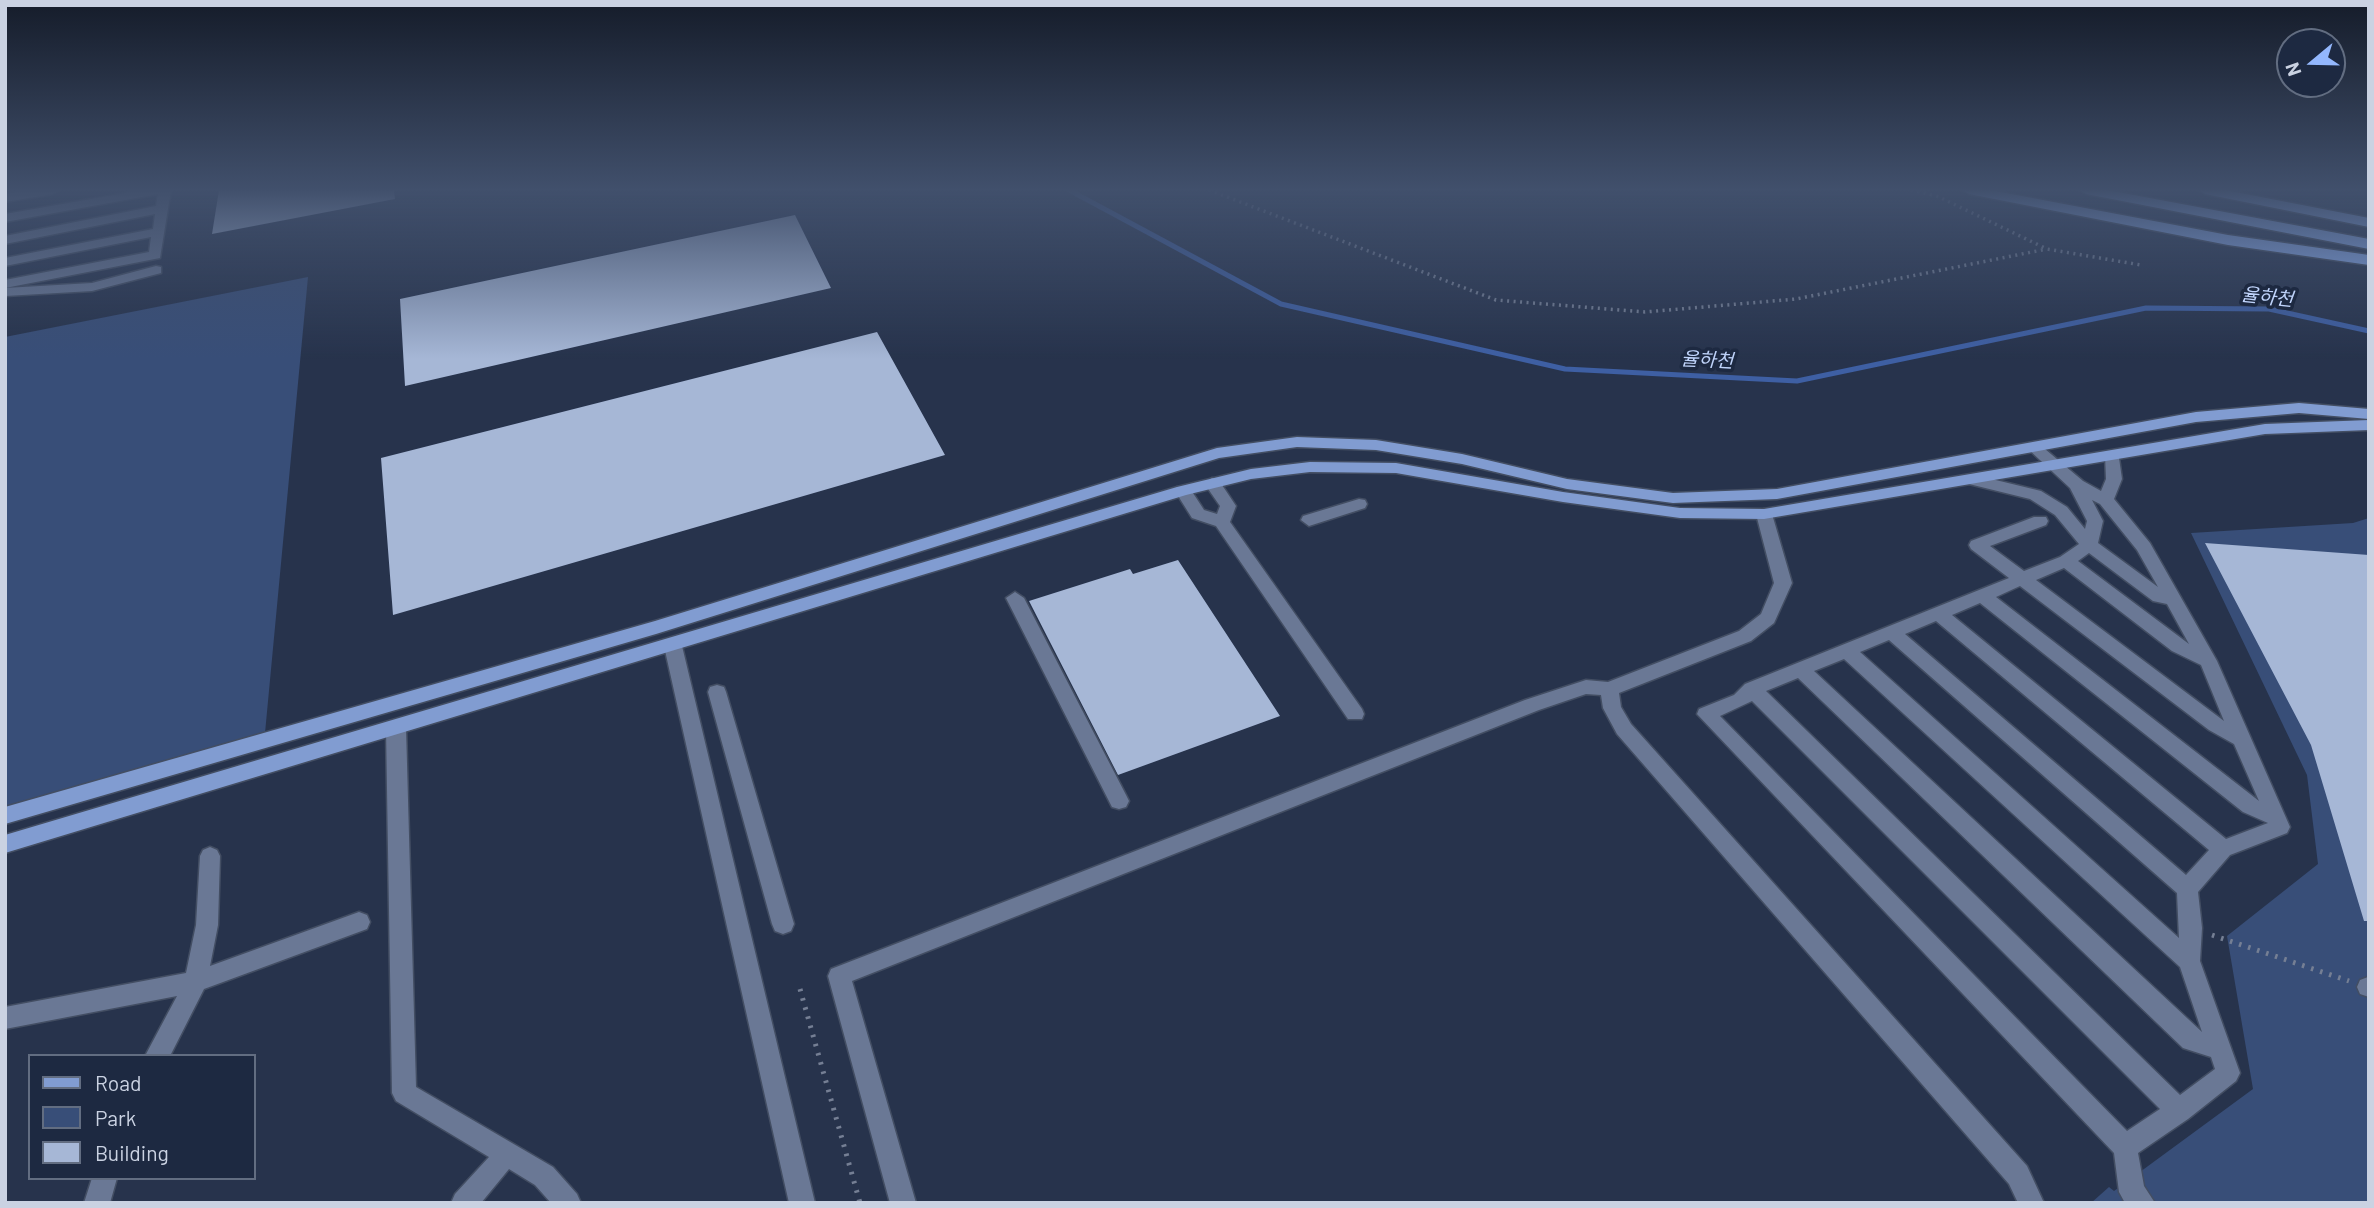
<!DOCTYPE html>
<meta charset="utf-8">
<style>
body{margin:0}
#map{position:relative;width:2374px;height:1208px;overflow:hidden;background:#27334c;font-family:Barlow,sans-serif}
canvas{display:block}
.frame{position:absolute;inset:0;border:7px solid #cad2e2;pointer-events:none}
.legend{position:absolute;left:28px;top:1054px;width:228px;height:126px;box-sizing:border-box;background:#1d2941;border:2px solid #626d81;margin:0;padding:9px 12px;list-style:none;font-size:21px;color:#cad2e2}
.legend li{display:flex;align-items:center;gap:14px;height:35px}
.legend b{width:35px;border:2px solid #626d81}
.north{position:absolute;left:2276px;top:28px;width:70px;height:70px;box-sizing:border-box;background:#1d2941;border:2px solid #626d81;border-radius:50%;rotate:251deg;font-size:19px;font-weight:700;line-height:28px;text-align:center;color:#cad2e2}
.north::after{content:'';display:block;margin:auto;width:24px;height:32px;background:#93b7fd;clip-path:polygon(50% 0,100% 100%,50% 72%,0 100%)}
</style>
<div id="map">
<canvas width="2374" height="1208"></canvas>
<div class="frame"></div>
<ul class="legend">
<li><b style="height:9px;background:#819cd1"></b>Road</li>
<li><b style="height:19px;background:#384e78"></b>Park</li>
<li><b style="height:19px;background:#a6b7d6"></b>Building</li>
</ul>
<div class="north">N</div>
</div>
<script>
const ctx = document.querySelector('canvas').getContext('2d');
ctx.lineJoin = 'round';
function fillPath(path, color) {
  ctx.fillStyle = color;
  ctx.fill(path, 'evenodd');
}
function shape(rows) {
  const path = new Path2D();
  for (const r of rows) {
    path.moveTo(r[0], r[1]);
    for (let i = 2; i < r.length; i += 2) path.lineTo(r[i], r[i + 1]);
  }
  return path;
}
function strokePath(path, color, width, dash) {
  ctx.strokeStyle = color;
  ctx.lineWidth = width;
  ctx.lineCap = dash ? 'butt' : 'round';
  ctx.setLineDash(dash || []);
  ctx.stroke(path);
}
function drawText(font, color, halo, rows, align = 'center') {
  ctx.font = font + ' Barlow,"Noto Sans KR",sans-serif';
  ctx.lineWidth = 7;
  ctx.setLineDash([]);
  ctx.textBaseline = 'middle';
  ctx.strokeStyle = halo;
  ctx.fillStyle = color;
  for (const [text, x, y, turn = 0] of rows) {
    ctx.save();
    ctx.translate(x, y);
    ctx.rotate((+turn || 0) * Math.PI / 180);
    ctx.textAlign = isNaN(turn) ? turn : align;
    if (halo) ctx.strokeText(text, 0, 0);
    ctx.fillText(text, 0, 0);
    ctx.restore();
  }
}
fillPath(shape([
 [308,277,265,733,5,809,5,337],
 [2369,518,2369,1203,2091,1203,2109,1187,2114,1191,2253,1089,2227,936,2318,864,2307,775,2191,533,2353,523]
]), '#384e78');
strokePath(shape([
 [1069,190,1281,304,1565,369,1797,381,2146,308,2269,309,2369,331]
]), '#3e5fa3', 5);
fillPath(shape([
 [219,190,394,190,395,199,212,234],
 [795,215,831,288,405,386,400,299],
 [877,332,945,455,393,615,381,458],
 [2205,543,2369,555,2369,921,2364,921,2311,745],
 [1178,560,1280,716,1118,775,1029,601,1130,569,1133,574]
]), '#a6b7d6');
const minor = shape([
 [33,190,59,190,53,194,5,202,5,194,33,190],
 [143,190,171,190,160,258,5,288,5,280,149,252,151,237,5,266,5,258,153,229,155,214,5,244,5,236,156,206,158,194,5,222,5,214,143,190],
 [156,266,161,267,161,273,92,291,5,296,5,288,92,283,156,266],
 [2034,442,2039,444,2083,481,2101,491,2106,479,2105,455,2108,451,2118,451,2122,479,2114,499,2150,543,2217,661,2290,827,2287,833,2230,855,2198,892,2202,928,2200,961,2240,1073,2236,1081,2188,1119,2138,1153,2144,1186,2155,1203,2125,1203,2119,1192,2114,1153,1697,714,1699,709,1734,695,1745,684,2009,578,1971,549,1969,545,1971,541,2034,517,2046,517,2048,521,2046,525,1990,546,2024,571,2060,557,2079,544,2055,515,2030,499,1969,484,1967,480,1975,475,2041,491,2067,507,2085,529,2087,521,2070,488,2026,447,2034,442],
 [2092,500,2100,504,2137,550,2158,587,2098,543,2103,521,2092,500],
 [2089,553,2153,601,2167,604,2189,644,2078,561,2089,553],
 [2064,568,2172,651,2201,665,2224,721,2036,580,2064,568],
 [2020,586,2209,730,2234,744,2259,801,1996,597,2020,586],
 [1980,603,2243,812,2268,823,2226,839,1952,615,1980,603],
 [1936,621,2209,850,2186,875,1905,634,1936,621],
 [1889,640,2177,893,2179,938,1860,652,1889,640],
 [1844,659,2180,967,2202,1032,1814,671,1844,659],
 [1798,678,2183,1048,2211,1057,2215,1069,2180,1095,1766,691,1798,678],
 [1752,701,2160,1109,2127,1131,1720,716,1752,701],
 [1212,478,1218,479,1236,506,1230,522,1362,709,1364,714,1362,719,1348,719,1216,526,1192,518,1175,491,1177,487,1189,487,1204,510,1217,514,1220,506,1204,483,1212,478],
 [1359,499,1365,500,1367,504,1365,508,1309,526,1301,520,1303,516,1359,499],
 [1764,509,1772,514,1792,583,1774,623,1751,641,1619,693,1621,707,1631,724,2027,1166,2044,1203,2018,1203,2009,1184,1617,734,1603,708,1601,695,1586,694,1539,710,852,981,916,1203,890,1203,828,976,831,969,1525,700,1586,680,1608,682,1739,631,1761,614,1774,583,1756,514,1764,509],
 [1015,592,1024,598,1126,795,1129,801,1126,807,1119,809,1112,807,1006,598,1015,592],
 [673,639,679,641,682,646,815,1203,789,1203,664,646,667,641,673,639],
 [717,685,724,687,726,692,794,924,791,931,783,934,775,931,772,924,708,692,710,687,717,685],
 [396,720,403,723,406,728,416,1087,553,1167,577,1194,581,1203,551,1203,535,1185,509,1169,481,1203,451,1203,455,1194,489,1157,396,1101,392,1093,386,728,389,723,396,720],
 [210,847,217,850,220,856,218,925,210,966,359,912,367,915,370,922,367,929,204,989,170,1056,145,1056,177,996,5,1029,5,1007,186,973,196,925,200,856,203,850,210,847],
 [2368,977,2369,977,2369,997,2360,994,2357,987,2360,980,2368,977],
 [92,1178,117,1178,110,1203,84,1203,92,1178]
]);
const major = shape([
 [2299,403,2369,409,2369,419,2299,413,2196,422,1777,499,1673,503,1567,489,1462,464,1376,450,1297,447,1219,458,656,634,5,824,5,807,655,621,1217,448,1297,437,1376,440,1462,454,1567,479,1673,493,1777,489,2196,412,2299,403],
 [2369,420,2369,430,2265,434,1764,519,1680,518,1563,502,1396,473,1310,472,1251,479,1186,495,5,853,5,835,1177,487,1251,469,1310,462,1396,463,1563,492,1680,508,1764,509,2265,424,2369,420]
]);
const highway = shape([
 [1962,190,1990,190,2228,235,2369,255,2369,265,2228,245,1969,194,1962,190],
 [2079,190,2107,190,2369,239,2369,249,2086,194,2079,190],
 [2198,190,2225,190,2369,218,2369,227,2205,194,2198,190]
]);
strokePath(minor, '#434e63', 3);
strokePath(major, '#434e63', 3);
strokePath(highway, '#434e63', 3);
strokePath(shape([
 [1209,190,1496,300,1645,312,1796,299,2047,249],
 [1911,190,1937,196,2047,249,2141,265]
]), '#757f94', 3.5, [2, 4.5]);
strokePath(shape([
 [2212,935,2349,981],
 [800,989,860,1203]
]), '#757f94', 5, [2.5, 7]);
fillPath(minor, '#6a7895');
fillPath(major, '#819cd1');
fillPath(highway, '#90b4f9');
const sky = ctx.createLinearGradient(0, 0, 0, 359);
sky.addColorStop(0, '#151c2a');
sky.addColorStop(0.53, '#41506c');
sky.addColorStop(1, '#41506c00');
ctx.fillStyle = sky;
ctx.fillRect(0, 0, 2374, 359);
drawText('italic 19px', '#bfd3fa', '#1d2941', [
 ["율하천",2267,297,6],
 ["율하천",1707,360,3]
]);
</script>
